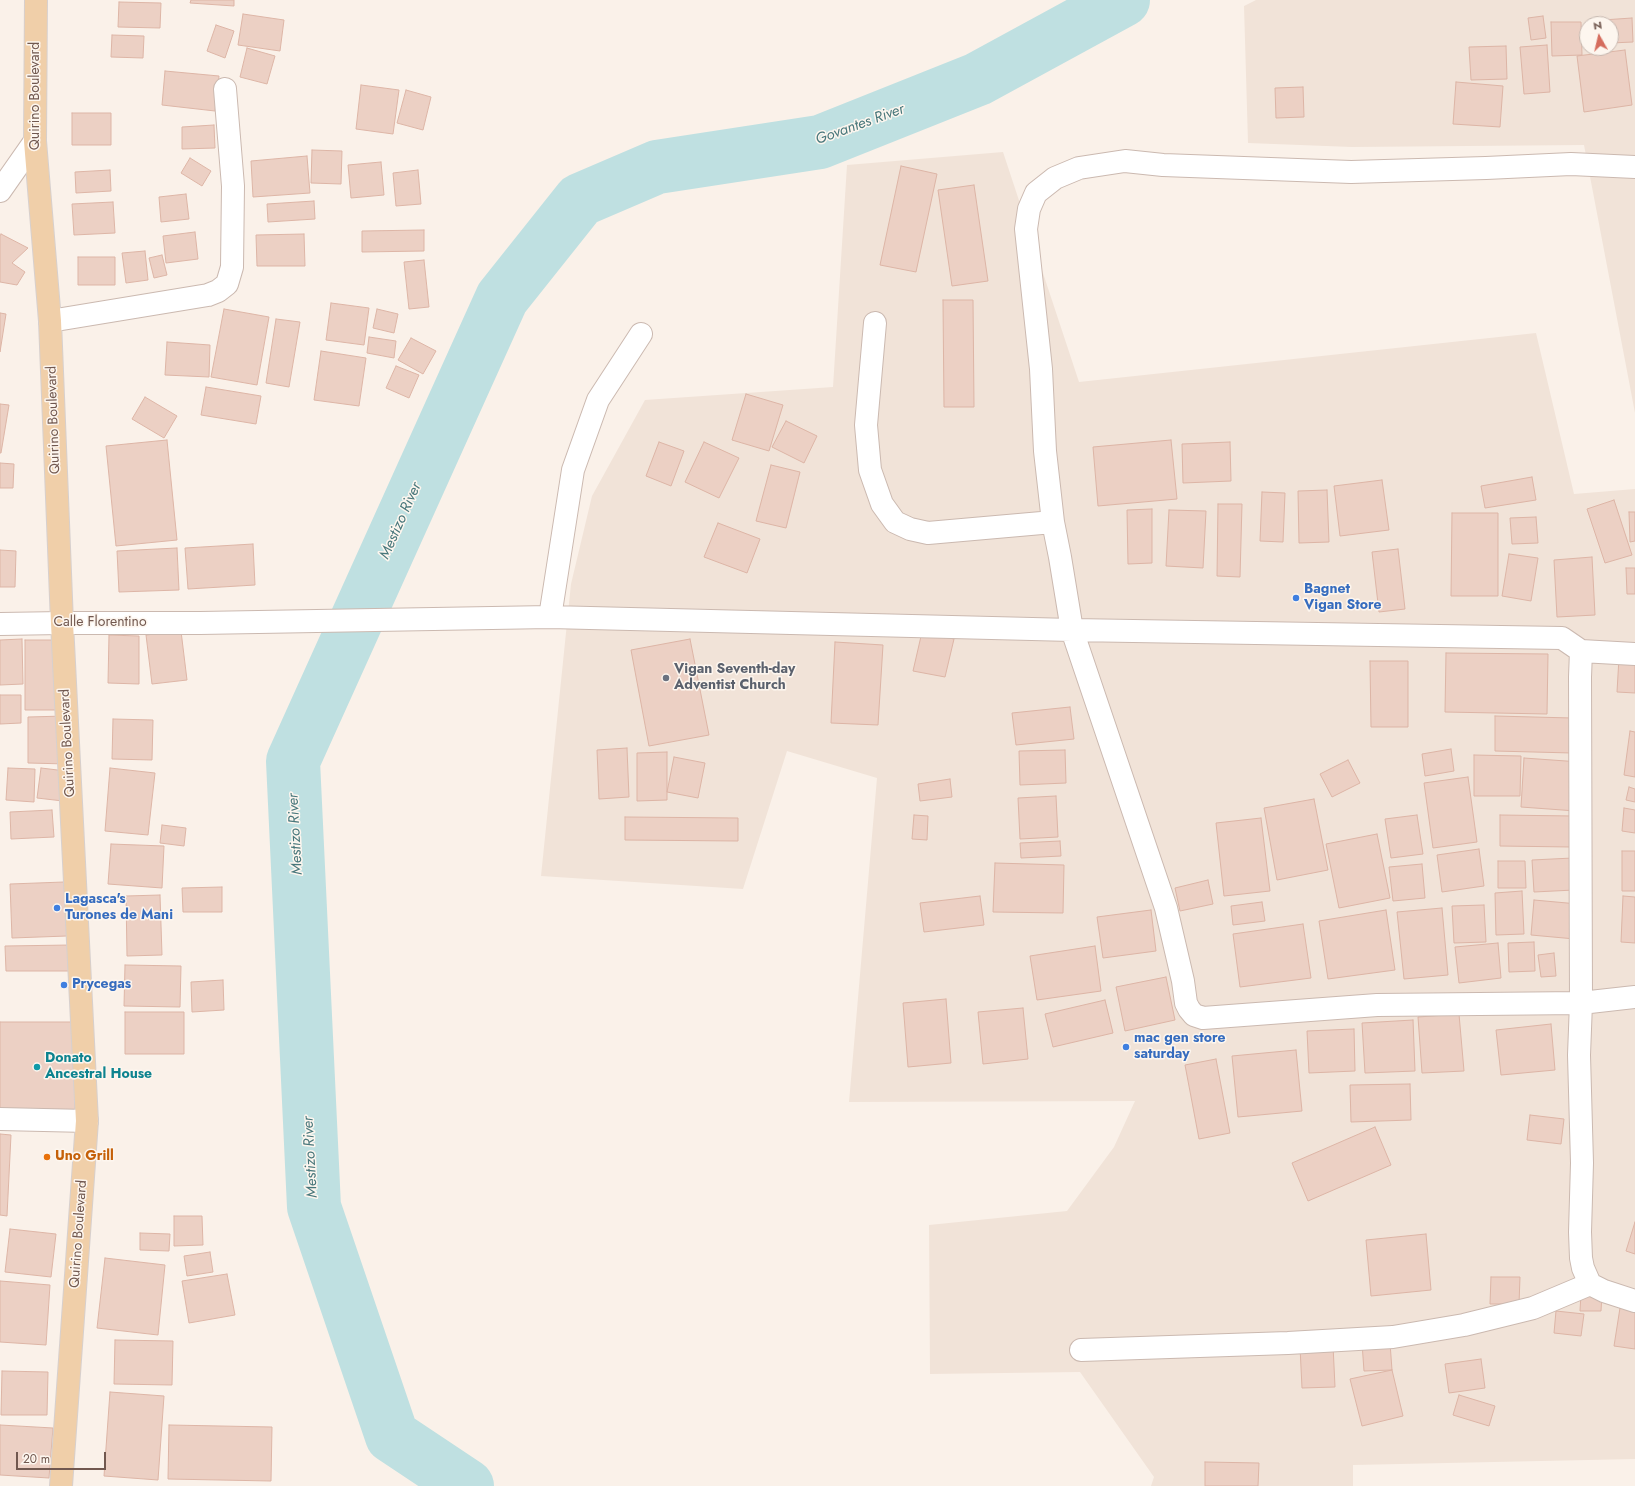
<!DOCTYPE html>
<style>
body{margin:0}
#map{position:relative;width:1635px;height:1486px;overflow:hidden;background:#faf1e9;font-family:Jost,sans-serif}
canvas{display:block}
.north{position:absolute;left:1579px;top:16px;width:40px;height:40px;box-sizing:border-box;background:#fdf6ef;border:1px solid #c5b7af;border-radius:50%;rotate:352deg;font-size:11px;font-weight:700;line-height:16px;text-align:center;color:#71584f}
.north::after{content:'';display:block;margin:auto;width:14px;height:18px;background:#d56c5d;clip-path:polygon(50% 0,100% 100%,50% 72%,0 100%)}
.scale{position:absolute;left:16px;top:1452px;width:90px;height:18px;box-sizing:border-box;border:2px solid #71584f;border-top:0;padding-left:5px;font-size:12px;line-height:14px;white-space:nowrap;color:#71584f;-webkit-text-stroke:3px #fdf6ef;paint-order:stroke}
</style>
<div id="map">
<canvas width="1635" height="1486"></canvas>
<div class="north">N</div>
<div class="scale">20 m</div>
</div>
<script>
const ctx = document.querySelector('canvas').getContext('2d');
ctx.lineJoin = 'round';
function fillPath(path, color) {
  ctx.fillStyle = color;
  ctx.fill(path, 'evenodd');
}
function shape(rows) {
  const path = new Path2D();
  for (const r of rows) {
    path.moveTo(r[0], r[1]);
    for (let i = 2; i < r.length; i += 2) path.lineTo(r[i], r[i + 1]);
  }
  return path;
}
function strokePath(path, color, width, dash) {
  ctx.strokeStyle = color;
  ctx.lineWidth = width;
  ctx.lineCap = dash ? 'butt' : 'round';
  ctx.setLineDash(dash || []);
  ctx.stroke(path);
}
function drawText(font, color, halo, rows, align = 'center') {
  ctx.font = font + ' Jost,sans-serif';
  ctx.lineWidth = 3;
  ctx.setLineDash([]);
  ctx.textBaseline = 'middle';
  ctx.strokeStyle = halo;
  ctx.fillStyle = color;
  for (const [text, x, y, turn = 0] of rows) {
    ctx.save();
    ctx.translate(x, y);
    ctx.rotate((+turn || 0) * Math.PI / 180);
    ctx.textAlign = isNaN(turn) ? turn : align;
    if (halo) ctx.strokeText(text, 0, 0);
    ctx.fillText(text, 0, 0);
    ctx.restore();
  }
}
fillPath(shape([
 [1256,0,1635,0,1635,413,1584,145,1352,147,1248,143,1244,6],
 [1587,24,1611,24,1611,48,1587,48],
 [1003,152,1079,382,1536,333,1574,494,1635,489,1635,1459,1353,1465,1353,1486,1151,1486,1154,1477,1080,1372,930,1374,929,1225,1067,1211,1114,1147,1135,1101,849,1102,877,778,787,751,743,889,541,876,571,584,592,496,645,400,833,387,847,165]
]), '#f1e3d8');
strokePath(shape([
 [467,1486,392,1436,314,1207,293,761,502,298,580,200,657,167,820,142,978,79,1123,0]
]), '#bfe0e1', 54);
const building = shape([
 [191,0,234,0,234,6,190,3,191,0],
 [119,2,161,3,160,28,118,27,119,2],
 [243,14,284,20,280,51,238,45,243,14],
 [1543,16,1546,38,1531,40,1528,18,1543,16],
 [1632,18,1633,42,1611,43,1611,24,1589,24,1588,21,1632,18],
 [1551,22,1581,22,1582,55,1552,56,1551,22],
 [216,25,234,31,225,58,207,51,216,25],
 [112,35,144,36,143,58,111,57,112,35],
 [1547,45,1550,92,1524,94,1520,47,1547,45],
 [1506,46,1507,79,1471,80,1469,47,1506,46],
 [247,48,275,56,267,84,240,77,247,48],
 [1625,50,1632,105,1584,112,1577,56,1625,50],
 [165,71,219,76,215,111,162,105,165,71],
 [1456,82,1503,86,1500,127,1453,124,1456,82],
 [361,85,399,90,393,134,356,129,361,85],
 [1303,87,1304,117,1276,118,1275,88,1303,87],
 [406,90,431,97,423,130,397,123,406,90],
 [72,113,111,113,111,145,72,145,72,113],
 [214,125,215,148,182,149,182,127,214,125],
 [312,150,342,151,341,184,311,183,312,150],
 [307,156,310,193,253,197,251,161,307,156],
 [190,158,211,171,202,186,181,173,190,158],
 [381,162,384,195,351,198,348,165,381,162],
 [901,166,937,174,916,272,880,265,901,166],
 [110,170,111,191,76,193,75,172,110,170],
 [418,170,421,204,396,206,393,173,418,170],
 [974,185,988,281,952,286,938,190,974,185],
 [186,194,189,219,161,222,159,197,186,194],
 [314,201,315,219,268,222,267,204,314,201],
 [113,202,115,233,74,235,72,204,113,202],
 [424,230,424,251,362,252,362,231,424,230],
 [195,232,198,259,166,263,163,236,195,232],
 [1,234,28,248,12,263,25,272,17,285,0,282,0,236,1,234],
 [304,234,305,266,257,266,256,235,304,234],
 [145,251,148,280,126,283,122,253,145,251],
 [162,255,167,275,154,278,149,258,162,255],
 [78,257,115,257,115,285,78,285,78,257],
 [424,260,429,307,409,309,404,262,424,260],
 [943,300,973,300,974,407,944,407,943,300],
 [331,303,369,308,364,345,326,340,331,303],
 [224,309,269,317,257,385,211,377,224,309],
 [377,309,398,314,394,333,373,328,377,309],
 [0,313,6,314,0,352,0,313],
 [276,319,300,322,289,387,266,383,276,319],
 [369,337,396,341,394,358,367,353,369,337],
 [411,338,436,351,423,374,398,360,411,338],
 [167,342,210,345,209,377,165,375,167,342],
 [321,351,366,358,359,406,314,400,321,351],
 [396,366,419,375,409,398,386,388,396,366],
 [206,387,261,396,256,424,201,415,206,387],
 [746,394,783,405,769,451,732,440,746,394],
 [145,397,177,416,164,438,132,419,145,397],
 [0,404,9,405,1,453,0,453,0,404],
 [786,421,817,436,804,463,772,447,786,421],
 [167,440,177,540,116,546,106,446,167,440],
 [1171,440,1177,499,1098,506,1093,447,1171,440],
 [659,442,684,451,671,486,646,476,659,442],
 [704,442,739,458,719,498,685,482,704,442],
 [1230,442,1231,481,1183,483,1182,444,1230,442],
 [0,463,14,464,13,488,0,488,0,463],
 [771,465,800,472,786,528,756,521,771,465],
 [1532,477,1536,500,1485,508,1481,486,1532,477],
 [1382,480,1389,530,1340,536,1334,486,1382,480],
 [1327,490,1329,542,1299,543,1298,491,1327,490],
 [1262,492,1285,493,1283,542,1260,541,1262,492],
 [1614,500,1632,555,1605,563,1587,509,1614,500],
 [1218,504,1242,504,1240,577,1217,576,1218,504],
 [1152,509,1152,563,1128,564,1127,510,1152,509],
 [1169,510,1206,511,1203,568,1166,566,1169,510],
 [1629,512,1635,512,1635,541,1630,542,1629,512],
 [1452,513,1498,513,1498,596,1451,596,1452,513],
 [1536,517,1538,543,1512,544,1510,518,1536,517],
 [718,523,760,539,747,573,704,557,718,523],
 [253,544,255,585,188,589,185,548,253,544],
 [177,548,179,590,119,592,117,551,177,548],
 [1398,549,1405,609,1379,612,1372,552,1398,549],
 [0,550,16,551,15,587,0,587,0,550],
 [1509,554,1538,558,1531,601,1502,596,1509,554],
 [1592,557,1595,615,1557,617,1554,560,1592,557],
 [1626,568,1635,568,1635,594,1627,594,1626,568],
 [181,631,187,680,152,684,146,635,181,631],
 [922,632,954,639,945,677,913,671,922,632],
 [109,635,139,636,139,684,108,683,109,635],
 [22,639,23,684,0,685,0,640,22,639],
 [690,639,709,735,649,746,631,650,690,639],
 [25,640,58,640,58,710,25,710,25,640],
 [835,642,883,645,878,725,831,723,835,642],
 [1446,653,1548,654,1547,714,1445,712,1446,653],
 [1619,658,1635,660,1635,693,1617,692,1619,658],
 [1370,661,1408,661,1408,727,1371,727,1370,661],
 [0,695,21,695,21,723,0,724,0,695],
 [1070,707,1074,739,1016,745,1012,713,1070,707],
 [65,716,67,764,28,763,28,717,65,716],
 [1495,716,1572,718,1572,753,1495,751,1495,716],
 [113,719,153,720,152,760,112,759,113,719],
 [1630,731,1635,732,1635,777,1624,775,1630,731],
 [627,748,629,797,599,799,597,750,627,748],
 [1451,749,1454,771,1425,776,1422,754,1451,749],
 [1065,750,1066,783,1020,785,1019,751,1065,750],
 [667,752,667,800,637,801,637,753,667,752],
 [1474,755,1521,756,1520,796,1474,796,1474,755],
 [674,757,705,763,698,798,667,792,674,757],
 [1524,758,1580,762,1576,811,1521,807,1524,758],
 [1348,760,1360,783,1332,797,1320,774,1348,760],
 [8,768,35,769,34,802,6,800,8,768],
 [41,768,66,771,63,801,37,798,41,768],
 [110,768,155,773,148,835,105,831,110,768],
 [1468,777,1477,842,1433,848,1424,783,1468,777],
 [950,779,952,797,920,801,918,784,950,779],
 [1629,787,1635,789,1635,802,1626,800,1629,787],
 [1056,796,1058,837,1020,839,1018,798,1056,796],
 [1314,799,1328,870,1277,880,1264,808,1314,799],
 [1624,808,1635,810,1635,833,1622,831,1624,808],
 [52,810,54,837,11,839,10,812,52,810],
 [914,815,928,816,927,840,912,839,914,815],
 [1417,815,1423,854,1391,858,1385,819,1417,815],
 [1500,815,1572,816,1571,847,1500,846,1500,815],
 [625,817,738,818,738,841,625,840,625,817],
 [1261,818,1270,891,1224,896,1216,823,1261,818],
 [162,825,186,828,184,846,160,843,162,825],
 [1377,834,1390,898,1339,908,1326,844,1377,834],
 [1060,841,1061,856,1021,858,1020,843,1060,841],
 [111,844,164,846,162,888,108,884,111,844],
 [1479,849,1484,886,1442,892,1437,855,1479,849],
 [1622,851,1635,851,1635,891,1622,891,1622,851],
 [1573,858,1574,890,1534,892,1532,860,1573,858],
 [1498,861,1525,861,1526,888,1498,888,1498,861],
 [995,863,1064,865,1063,913,993,912,995,863],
 [1422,864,1425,898,1393,901,1389,867,1422,864],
 [1208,880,1213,904,1180,911,1175,888,1208,880],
 [64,882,67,936,12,938,10,884,64,882],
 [222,887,222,912,183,912,182,888,222,887],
 [1522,891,1524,934,1496,935,1495,893,1522,891],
 [160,895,162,955,127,956,126,896,160,895],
 [980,896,984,925,924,932,920,903,980,896],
 [1623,896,1635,897,1635,943,1621,942,1623,896],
 [1534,900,1578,904,1575,939,1531,935,1534,900],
 [1262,902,1265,921,1233,925,1231,906,1262,902],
 [1484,905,1486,942,1454,943,1452,906,1484,905],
 [1442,908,1448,975,1404,979,1397,912,1442,908],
 [1151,910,1156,951,1103,958,1097,917,1151,910],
 [1386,910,1395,970,1328,979,1319,921,1386,910],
 [1303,924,1311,978,1240,987,1233,934,1303,924],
 [1534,942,1535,971,1509,972,1508,943,1534,942],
 [1498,943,1501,978,1459,983,1455,947,1498,943],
 [71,945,71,971,6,971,5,946,71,945],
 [1095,946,1101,991,1037,1000,1030,956,1095,946],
 [1554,953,1556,976,1541,977,1538,955,1554,953],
 [125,965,181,966,180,1007,124,1006,125,965],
 [1166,977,1175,1020,1125,1031,1116,987,1166,977],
 [223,980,224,1010,192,1012,191,982,223,980],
 [946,999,951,1063,908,1067,903,1003,946,999],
 [1105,1000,1113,1033,1053,1047,1045,1014,1105,1000],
 [1023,1008,1028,1059,983,1064,978,1012,1023,1008],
 [125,1012,184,1012,184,1054,125,1054,125,1012],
 [1459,1014,1464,1071,1422,1073,1418,1017,1459,1014],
 [1413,1020,1415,1071,1365,1073,1362,1023,1413,1020],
 [0,1022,75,1022,75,1112,0,1112,0,1022],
 [1551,1024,1555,1070,1501,1075,1496,1030,1551,1024],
 [1354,1029,1355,1071,1309,1073,1307,1031,1354,1029],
 [1296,1050,1302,1111,1238,1117,1232,1056,1296,1050],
 [1216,1059,1230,1133,1199,1139,1185,1065,1216,1059],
 [1410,1084,1411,1120,1351,1122,1350,1085,1410,1084],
 [1530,1115,1564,1119,1561,1144,1527,1140,1530,1115],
 [1375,1127,1391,1165,1308,1201,1292,1163,1375,1127],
 [0,1134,11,1135,7,1216,0,1215,0,1134],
 [174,1216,202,1216,203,1245,174,1246,174,1216],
 [1635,1222,1635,1254,1626,1251,1635,1222],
 [10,1229,56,1234,51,1277,5,1272,10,1229],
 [140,1233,170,1234,169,1251,140,1250,140,1233],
 [1426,1234,1431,1290,1371,1296,1366,1240,1426,1234],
 [210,1252,213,1272,187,1276,184,1256,210,1252],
 [105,1258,165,1265,158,1335,97,1328,105,1258],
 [227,1274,235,1315,189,1323,182,1281,227,1274],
 [1491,1277,1520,1277,1519,1304,1490,1304,1491,1277],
 [0,1281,50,1285,46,1345,0,1342,0,1281],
 [1581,1293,1602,1294,1601,1311,1580,1311,1581,1293],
 [1620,1308,1635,1311,1635,1349,1614,1346,1620,1308],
 [1556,1311,1584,1314,1581,1336,1554,1333,1556,1311],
 [115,1340,173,1341,172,1385,114,1384,115,1340],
 [1362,1343,1390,1343,1392,1370,1364,1371,1362,1343],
 [1333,1345,1335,1387,1302,1388,1300,1347,1333,1345],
 [1481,1359,1485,1388,1449,1393,1445,1364,1481,1359],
 [1392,1370,1403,1416,1362,1426,1350,1379,1392,1370],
 [2,1371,48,1372,47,1415,1,1415,2,1371],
 [110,1392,164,1396,158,1480,104,1476,110,1392],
 [1459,1395,1495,1406,1489,1426,1453,1415,1459,1395],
 [0,1425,53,1428,49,1478,0,1475,0,1425],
 [169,1425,272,1427,271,1481,168,1479,169,1425],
 [1205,1462,1259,1463,1258,1486,1205,1486,1205,1462]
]);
fillPath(building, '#ecd0c4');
strokePath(building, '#ddb5a6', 1);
const minor = shape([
 [1635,167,1571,164,1486,168,1351,172,1163,165,1125,161,1079,168,1055,178,1036,193,1029,209,1026,229,1041,369,1045,451,1053,522,1060,557,1072,630,1166,908,1183,981,1186,1003,1189,1009,1194,1015,1203,1018,1377,1005,1581,1003,1635,997],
 [0,191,35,141],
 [50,321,208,295,218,291,227,284,232,267,233,186,225,89],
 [875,323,866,425,870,470,882,504,895,522,910,529,928,533,1053,522],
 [550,617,573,470,598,400,641,334],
 [0,624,62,623,200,623,550,617,1072,630,1562,638,1581,651,1635,654],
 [1581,651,1580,677,1581,1003,1579,1055,1582,1163,1580,1232,1581,1258,1583,1268,1590,1284,1604,1291,1635,1301],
 [0,1119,87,1121],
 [1081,1350,1288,1343,1393,1337,1464,1325,1533,1308,1590,1284]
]);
const major = shape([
 [36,0,35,141,50,321,62,623,87,1121,61,1486]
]);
strokePath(minor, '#cbb9b0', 24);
strokePath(major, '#d7d0ce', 24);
strokePath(minor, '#fff', 22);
strokePath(major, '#f0cfa9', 22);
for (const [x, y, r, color] of [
 [1296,598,4,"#3f7fe0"],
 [666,678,4,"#6b7280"],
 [57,908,4,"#3f7fe0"],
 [64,985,4,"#3f7fe0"],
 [1126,1047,4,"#3f7fe0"],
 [37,1067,4,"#0f9aa8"],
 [47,1157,4,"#e8710a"]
]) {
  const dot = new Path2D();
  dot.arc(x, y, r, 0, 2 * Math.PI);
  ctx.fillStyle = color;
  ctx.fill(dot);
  strokePath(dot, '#fdf6ef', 1.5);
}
drawText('14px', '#71584f', '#fdf6ef', [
 ["Quirino Boulevard",36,96,-90],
 ["Quirino Boulevard",54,420,-92],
 ["Calle Florentino",100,623],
 ["Quirino Boulevard",68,743,-93],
 ["Quirino Boulevard",79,1234,-86]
]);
drawText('bold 14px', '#366cbe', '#fdf6ef', [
 ["Bagnet",1304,590],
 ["Vigan Store",1304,606],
 ["Lagasca's",65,900],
 ["Turones de Mani",65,916],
 ["Prycegas",72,985],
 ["mac gen store",1134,1039],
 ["saturday",1134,1055]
], 'left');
drawText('bold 14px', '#5b616d', '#fdf6ef', [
 ["Vigan Seventh-day",674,670],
 ["Adventist Church",674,686]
], 'left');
drawText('bold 14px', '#0d838f', '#fdf6ef', [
 ["Donato",45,1059],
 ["Ancestral House",45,1075]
], 'left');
drawText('bold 14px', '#c56008', '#fdf6ef', [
 ["Uno Grill",55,1157]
], 'left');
drawText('italic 15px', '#48777b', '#fdf6ef', [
 ["Govantes River",860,125,-20],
 ["Mestizo River",401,521,-66],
 ["Mestizo River",296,834,-93],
 ["Mestizo River",311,1157,-93]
]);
</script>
